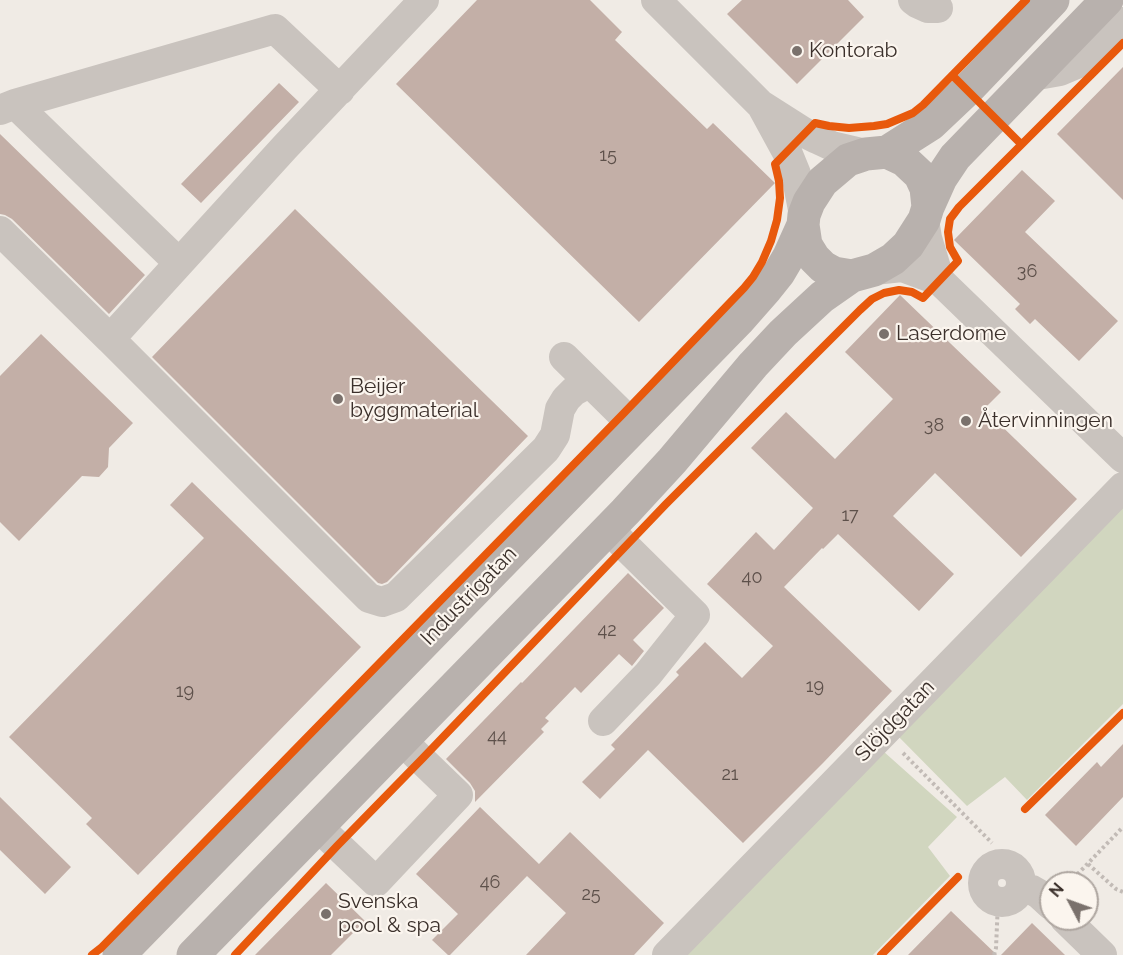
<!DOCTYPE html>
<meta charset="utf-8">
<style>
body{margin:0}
#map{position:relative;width:1123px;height:955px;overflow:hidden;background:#f0ebe5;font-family:Raleway,sans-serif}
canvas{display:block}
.north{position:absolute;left:1039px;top:871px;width:60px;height:60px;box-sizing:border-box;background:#fbf5ee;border:2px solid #aea6a0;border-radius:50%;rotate:311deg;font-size:16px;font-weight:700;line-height:24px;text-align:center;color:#3b302b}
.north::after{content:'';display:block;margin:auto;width:21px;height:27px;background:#7a716c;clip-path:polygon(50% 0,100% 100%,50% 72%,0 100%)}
</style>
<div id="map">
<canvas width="1123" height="955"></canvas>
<div class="north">N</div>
</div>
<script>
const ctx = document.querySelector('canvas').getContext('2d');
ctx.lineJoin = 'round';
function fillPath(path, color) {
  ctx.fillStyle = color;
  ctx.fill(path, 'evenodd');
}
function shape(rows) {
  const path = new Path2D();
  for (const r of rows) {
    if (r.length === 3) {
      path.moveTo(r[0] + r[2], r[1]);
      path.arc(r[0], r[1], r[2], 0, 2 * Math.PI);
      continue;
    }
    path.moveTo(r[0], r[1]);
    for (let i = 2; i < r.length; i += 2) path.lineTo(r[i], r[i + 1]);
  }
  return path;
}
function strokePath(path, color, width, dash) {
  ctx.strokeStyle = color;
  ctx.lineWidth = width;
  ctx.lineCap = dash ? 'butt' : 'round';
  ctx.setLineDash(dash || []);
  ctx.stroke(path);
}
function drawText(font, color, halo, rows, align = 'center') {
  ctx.font = font + ' Raleway,sans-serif';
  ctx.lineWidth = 4.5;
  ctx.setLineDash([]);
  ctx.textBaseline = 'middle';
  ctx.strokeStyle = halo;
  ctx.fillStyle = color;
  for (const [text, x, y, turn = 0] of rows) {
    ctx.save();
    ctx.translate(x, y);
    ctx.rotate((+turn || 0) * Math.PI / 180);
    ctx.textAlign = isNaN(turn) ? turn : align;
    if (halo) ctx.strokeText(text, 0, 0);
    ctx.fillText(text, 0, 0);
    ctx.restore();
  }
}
fillPath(shape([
 [1123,499,1123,704,1027,800,1005,777,967,806,894,732],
 [883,751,957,817,928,847,950,876,873,955,679,955]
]), '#d1d6bf');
fillPath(shape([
 [477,0,590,0,622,32,615,40,707,129,713,123,775,183,639,322,396,84],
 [742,0,848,0,864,17,797,84,727,14],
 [1123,67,1123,200,1057,134],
 [279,83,299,102,201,203,181,184],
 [0,134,145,275,109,314,12,219,5,215,0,214],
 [1022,170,1055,201,1025,232,1118,321,1079,361,1035,319,1030,324,1015,309,1020,304,954,240],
 [295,209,528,436,391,578,387,582,382,584,378,583,152,357],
 [900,295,1001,392,984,409,1077,499,1021,557,935,473,893,516,954,574,919,611,838,534,823,549,822,548,784,587,892,691,823,763,743,843,648,750,600,799,582,782,615,749,611,745,679,675,676,672,705,642,742,678,773,646,707,584,756,532,774,550,813,508,751,448,786,412,835,459,893,399,845,352],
 [41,334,133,423,109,448,108,467,99,477,82,476,19,541,0,522,0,376],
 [192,482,361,647,138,875,86,824,92,818,9,737,204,538,170,505],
 [628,573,664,608,633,640,644,651,632,666,619,654,581,693,575,687,545,718,549,721,541,729,544,732,475,802,475,791,470,783,446,759,521,682,522,683],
 [1123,744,1123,797,1076,846,1045,815,1097,762,1101,767],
 [0,797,71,867,45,894,0,850],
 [480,807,539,864,570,832,664,923,634,955,526,955,566,913,527,876,450,955,448,955,432,940,458,914,416,874],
 [326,883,365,921,331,955,255,955],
 [951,911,997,955,908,955],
 [1032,923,1065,955,1001,955]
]), '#c3afa7');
strokePath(shape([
 [903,753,992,843],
 [1088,864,1116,889,1123,892],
 [1069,883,1123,827],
 [994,955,996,948,998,902]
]), '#c2bbb6', 4, [3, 3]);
strokePath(shape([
 [656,0,761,105,805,133,817,139,832,146,866,154],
 [913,0,917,3,928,8,938,8],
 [1032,76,1060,71,1086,60,1123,22],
 [15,104,179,263],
 [763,108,787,152,796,174,804,215],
 [0,110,15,104,275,29,340,90],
 [924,220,927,238,940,281],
 [0,231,110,339,285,147,424,0],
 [874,270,902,267,940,281,1123,458],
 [110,339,369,598,382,602,396,597,546,449,555,435,560,409,566,399,574,391,589,383],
 [564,357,635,427],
 [603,721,648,674,695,615,609,530],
 [318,827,376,882,458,795,402,741],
 [1002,883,19],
 [1021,887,1032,890,1039,894,1051,905],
 [1065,919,1102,955],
 [667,955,1123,487]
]), '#c9c3be', 30);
strokePath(shape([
 [887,152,904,160,920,175,926,188,928,207,924,220,908,245,893,259,874,270,852,276,834,273,823,267,814,258,806,245,803,225,804,215,809,202,822,182,848,160,866,154,887,152],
 [887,152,931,124,967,90,1053,0],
 [928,207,941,178,955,157,1107,0],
 [119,955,738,321,767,288,779,273,789,256,803,225],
 [193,955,625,512,672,461,753,365,783,333,822,297,852,276]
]), '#b8b1ad', 33);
strokePath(shape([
 [953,76,1021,144],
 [1025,809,1123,713],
 [92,955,101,948,623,414,744,288,753,277,762,262,771,241,777,220,780,198,779,181,775,164,815,123,829,126,849,128,874,126,887,124,913,113,923,105,1026,0],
 [235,955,337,846,422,759,666,504,860,310,872,299,884,293,899,290,912,292,923,298,958,261,950,247,948,232,950,219,959,207,1123,43],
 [881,955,958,877]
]), '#e8590c', 8);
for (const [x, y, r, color] of [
 [797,51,6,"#7a716c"],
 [884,334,6,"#7a716c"],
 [338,399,6,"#7a716c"],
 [966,421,6,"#7a716c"],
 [326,914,6,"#7a716c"]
]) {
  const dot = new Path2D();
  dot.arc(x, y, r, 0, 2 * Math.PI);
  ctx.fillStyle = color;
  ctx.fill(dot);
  strokePath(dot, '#fbf5ee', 2);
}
drawText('18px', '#5d504a', null, [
 ["15",608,156],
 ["36",1027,272],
 ["38",934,426],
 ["17",850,516],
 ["40",752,578],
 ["42",607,631],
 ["19",815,687],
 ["19",185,692],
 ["44",497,737],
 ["21",730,775],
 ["46",490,883],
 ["25",591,895]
]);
drawText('21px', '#3b302b', '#fbf5ee', [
 ["Kontorab",809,51],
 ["Laserdome",896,334],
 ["Beijer",350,387],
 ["byggmaterial",350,411],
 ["Återvinningen",978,421],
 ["Svenska",338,902],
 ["pool & spa",338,926]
], 'left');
drawText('21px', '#3b302b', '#fbf5ee', [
 ["Industrigatan",469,596,-46],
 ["Slöjdgatan",895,721,-46]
]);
</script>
